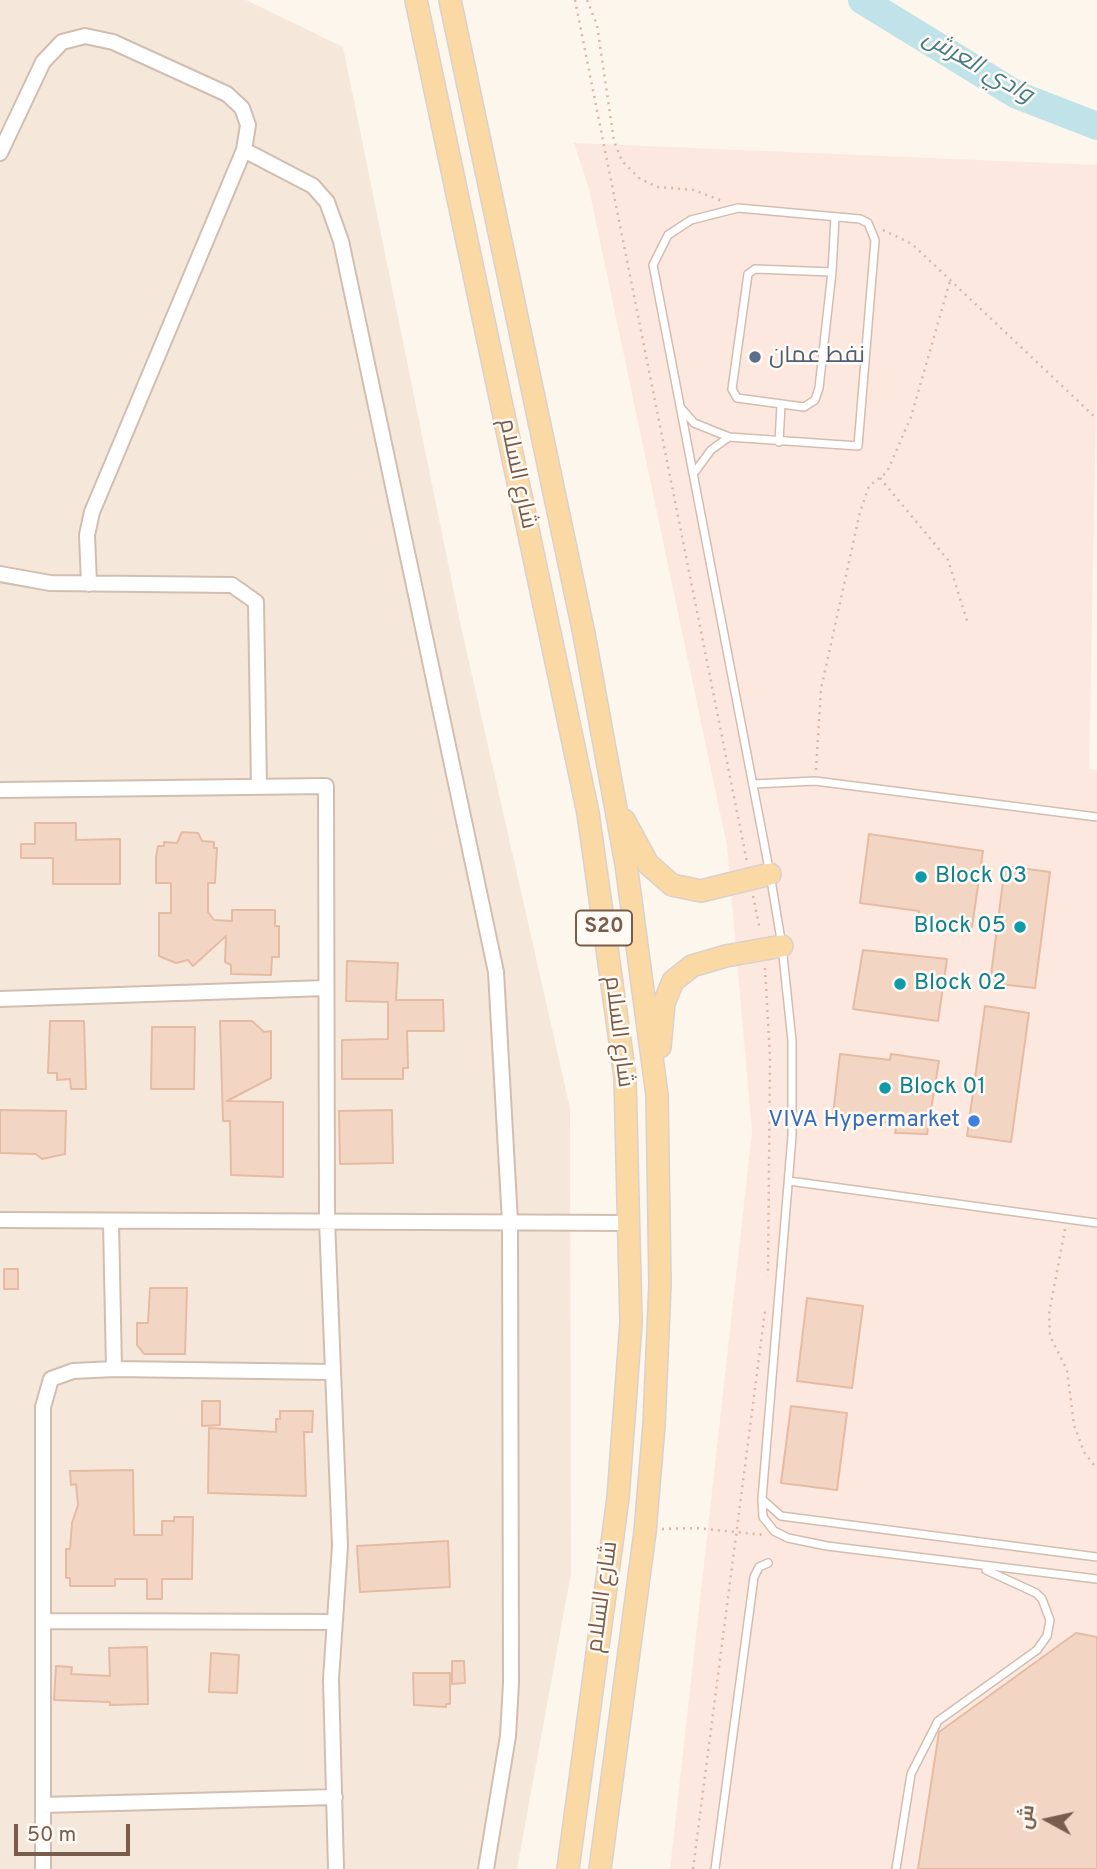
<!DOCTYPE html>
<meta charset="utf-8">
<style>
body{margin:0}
#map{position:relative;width:1097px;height:1869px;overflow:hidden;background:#fdf6ec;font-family:Overpass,Cairo,sans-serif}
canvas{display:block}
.north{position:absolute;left:1013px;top:1785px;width:70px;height:70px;-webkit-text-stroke:5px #fffaf3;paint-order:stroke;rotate:278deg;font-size:19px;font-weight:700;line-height:28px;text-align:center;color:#7a5c4d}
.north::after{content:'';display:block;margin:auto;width:24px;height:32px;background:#7a5c4d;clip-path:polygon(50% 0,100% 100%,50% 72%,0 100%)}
.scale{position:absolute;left:14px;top:1824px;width:116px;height:32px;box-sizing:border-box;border:4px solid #7a5c4d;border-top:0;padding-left:9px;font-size:21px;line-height:24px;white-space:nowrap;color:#7a5c4d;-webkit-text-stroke:5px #fffaf3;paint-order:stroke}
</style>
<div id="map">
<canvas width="1097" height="1869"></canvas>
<div class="north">ش</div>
<div class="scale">50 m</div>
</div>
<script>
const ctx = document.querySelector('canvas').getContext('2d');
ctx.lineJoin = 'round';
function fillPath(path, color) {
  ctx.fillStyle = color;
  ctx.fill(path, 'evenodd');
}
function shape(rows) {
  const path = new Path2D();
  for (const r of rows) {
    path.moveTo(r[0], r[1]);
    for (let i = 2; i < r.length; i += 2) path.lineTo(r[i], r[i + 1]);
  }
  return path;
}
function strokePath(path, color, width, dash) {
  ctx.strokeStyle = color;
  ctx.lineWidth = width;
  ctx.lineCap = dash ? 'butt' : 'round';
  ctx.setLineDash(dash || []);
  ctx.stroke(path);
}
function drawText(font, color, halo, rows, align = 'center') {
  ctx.font = font + ' Overpass,Cairo,sans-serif';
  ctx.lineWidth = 5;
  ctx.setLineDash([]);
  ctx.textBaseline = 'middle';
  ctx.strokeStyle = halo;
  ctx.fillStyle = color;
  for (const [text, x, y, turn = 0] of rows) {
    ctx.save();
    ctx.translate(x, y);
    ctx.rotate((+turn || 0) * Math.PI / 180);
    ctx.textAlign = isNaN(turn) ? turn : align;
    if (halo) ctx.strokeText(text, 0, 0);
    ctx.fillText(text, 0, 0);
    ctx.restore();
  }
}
fillPath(shape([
 [0,0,246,0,343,47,460,622,570,1108,571,1573,517,1869,0,1869]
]), '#f5e8da');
fillPath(shape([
 [574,143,1097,165,1097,360,1089,769,1097,770,1097,1869,670,1869,752,1132,727,846,589,189]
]), '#fde8e0');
strokePath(shape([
 [862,0,1017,95,1097,126]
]), '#bfe3e8', 28);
const building = shape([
 [35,823,76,823,76,840,120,839,120,884,53,884,53,858,21,858,21,844,35,844,35,823],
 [182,832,198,833,202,841,214,842,214,848,217,848,215,883,208,883,208,912,214,920,232,921,232,910,275,910,275,926,279,926,279,957,272,957,271,975,231,974,231,965,225,962,226,936,193,966,188,960,176,963,159,956,159,913,171,913,171,883,156,883,156,857,158,846,164,846,164,842,177,843,182,832],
 [869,834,983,851,972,927,919,920,919,911,860,903,869,834],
 [1005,866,1050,872,1035,988,990,983,1005,866],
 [863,950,947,959,938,1021,853,1009,863,950],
 [347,961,398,963,396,1000,443,1000,444,1031,407,1031,408,1068,403,1068,403,1079,342,1079,342,1040,388,1039,388,1002,346,1001,347,961],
 [985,1006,1029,1013,1011,1142,967,1136,985,1006],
 [50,1021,84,1021,86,1089,71,1089,70,1079,57,1080,57,1073,48,1073,50,1021],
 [220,1021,252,1021,264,1032,271,1031,271,1078,227,1101,283,1102,283,1177,231,1175,230,1121,223,1121,220,1021],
 [152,1027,195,1027,194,1089,151,1089,152,1027],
 [840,1054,890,1060,891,1054,939,1061,927,1134,895,1133,897,1124,833,1115,840,1054],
 [0,1110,66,1111,65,1154,42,1159,36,1154,0,1153,0,1110],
 [392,1110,393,1163,340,1164,339,1111,392,1110],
 [4,1269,18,1269,18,1289,4,1289,4,1269],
 [150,1288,187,1288,185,1354,144,1354,137,1345,137,1323,148,1323,150,1288],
 [807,1298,863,1306,852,1388,797,1381,807,1298],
 [202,1401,220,1401,220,1425,202,1426,202,1401],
 [791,1406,847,1413,837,1490,781,1483,791,1406],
 [280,1411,313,1411,312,1432,304,1432,306,1496,208,1493,209,1428,276,1432,276,1419,280,1419,280,1411],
 [133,1470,134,1535,162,1535,162,1521,174,1521,174,1517,193,1517,192,1579,162,1579,162,1599,147,1599,147,1579,115,1579,115,1586,70,1586,70,1578,66,1578,66,1549,70,1549,72,1523,78,1505,76,1484,71,1485,70,1471,133,1470],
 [448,1541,450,1587,360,1592,357,1546,448,1541],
 [1076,1633,1097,1637,1097,1869,918,1869,939,1732,1076,1633],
 [147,1647,148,1704,110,1705,110,1702,54,1700,56,1666,72,1667,71,1674,110,1676,109,1648,147,1647],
 [211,1653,239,1655,237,1693,209,1692,211,1653],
 [452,1661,464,1661,465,1683,452,1684,452,1661],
 [413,1673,450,1673,450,1704,446,1704,446,1707,414,1705,413,1673]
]);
fillPath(building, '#f3d5c3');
strokePath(building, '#e6bba3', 2);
const lane = shape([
 [832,272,755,269,748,274,732,389,737,398,804,407,815,400,819,388,832,272,835,217],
 [681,408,694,423,729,437,858,446,875,240,868,223,860,219,738,208,691,220,668,235,653,265,770,874,782,946,792,1041,792,1136,762,1499,763,1517,774,1531,788,1538,827,1546,1097,1579],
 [779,442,781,405],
 [694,473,711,450,729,437],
 [754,784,815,781,1097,817],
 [789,1181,1097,1223],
 [763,1500,781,1516,1097,1557],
 [715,1869,754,1577,759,1567,768,1563],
 [896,1869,911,1774,938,1721,1037,1650,1047,1636,1050,1620,1042,1599,1036,1593,986,1570]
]);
const street = shape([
 [244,150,313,186,327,202,341,241,496,972,510,1222,511,1683,508,1736,486,1869],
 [0,153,43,62,62,42,85,36,113,42,227,94,242,108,248,125,244,150,92,512,87,535,89,584],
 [0,574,50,583,232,585,256,602,259,786],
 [0,790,326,786,327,1220,340,1546,331,1679,336,1869],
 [0,999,326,988],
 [0,1220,631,1223],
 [114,1369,333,1372],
 [44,1621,335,1622],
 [43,1805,335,1797],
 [43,1869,43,1407,51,1379,73,1371,114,1369,111,1222]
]);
const primary = shape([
 [416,0,588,813,625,1077,631,1323,618,1498,568,1869],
 [450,0,584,634,626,864,657,1095,660,1284,654,1425,645,1532,600,1869],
 [624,820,648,864,672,885,701,891,770,874],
 [660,1047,664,1003,673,981,692,966,726,956,782,946]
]);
strokePath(lane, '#d1beb0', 10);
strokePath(street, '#d1beb0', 18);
strokePath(primary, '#dad1cd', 24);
strokePath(shape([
 [575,0,747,862],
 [587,0,597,25,614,141,622,161,640,179,658,187,694,190,722,201],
 [883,230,912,244,1097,419],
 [880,478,948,560,968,624],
 [816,770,821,689,860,512,869,486,887,472,911,417,950,281],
 [753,896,760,930],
 [765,968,770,1058,768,1276],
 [1065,1229,1049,1314,1050,1336,1067,1370,1074,1425,1084,1452,1097,1469],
 [662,1529,697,1528,764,1535],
 [693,1869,765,1311]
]), '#d9b8a5', 2.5, [2, 5]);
strokePath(lane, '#fff', 7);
strokePath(street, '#fff', 14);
strokePath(primary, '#fbd9a5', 21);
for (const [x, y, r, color] of [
 [755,357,7,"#5c6f8a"],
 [921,877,7,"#0f9aa8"],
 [1020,927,7,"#0f9aa8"],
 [900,984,7,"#0f9aa8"],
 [885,1088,7,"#0f9aa8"],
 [974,1121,7,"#3f7fe0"]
]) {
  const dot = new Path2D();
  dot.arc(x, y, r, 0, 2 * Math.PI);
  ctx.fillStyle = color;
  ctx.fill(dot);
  strokePath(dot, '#fffaf3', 2.5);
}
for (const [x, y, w] of [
 [604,928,56]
]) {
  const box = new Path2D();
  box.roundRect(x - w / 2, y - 17.5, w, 35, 5);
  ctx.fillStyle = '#fffaf3';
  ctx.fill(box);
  strokePath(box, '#7a5c4d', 2);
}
drawText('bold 21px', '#7a5c4d', null, [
 ["S20",604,928]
]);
drawText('23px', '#4e5e75', '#fffaf3', [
 ["نفط عمان",769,357]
], 'left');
drawText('23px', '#7a5c4d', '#fffaf3', [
 ["شارع السلام",516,474,78],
 ["شارع السلام",617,1032,83],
 ["شارع السلام",604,1597,-82]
]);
drawText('23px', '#0d838f', '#fffaf3', [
 ["Block 03",935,877],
 ["Block 05",1006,927,"right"],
 ["Block 02",914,984],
 ["Block 01",899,1088]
], 'left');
drawText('23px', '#366cbe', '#fffaf3', [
 ["VIVA Hypermarket",960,1121]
], 'right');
drawText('italic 24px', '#437c86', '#fffaf3', [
 ["وادي العرش",977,68,30]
]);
</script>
